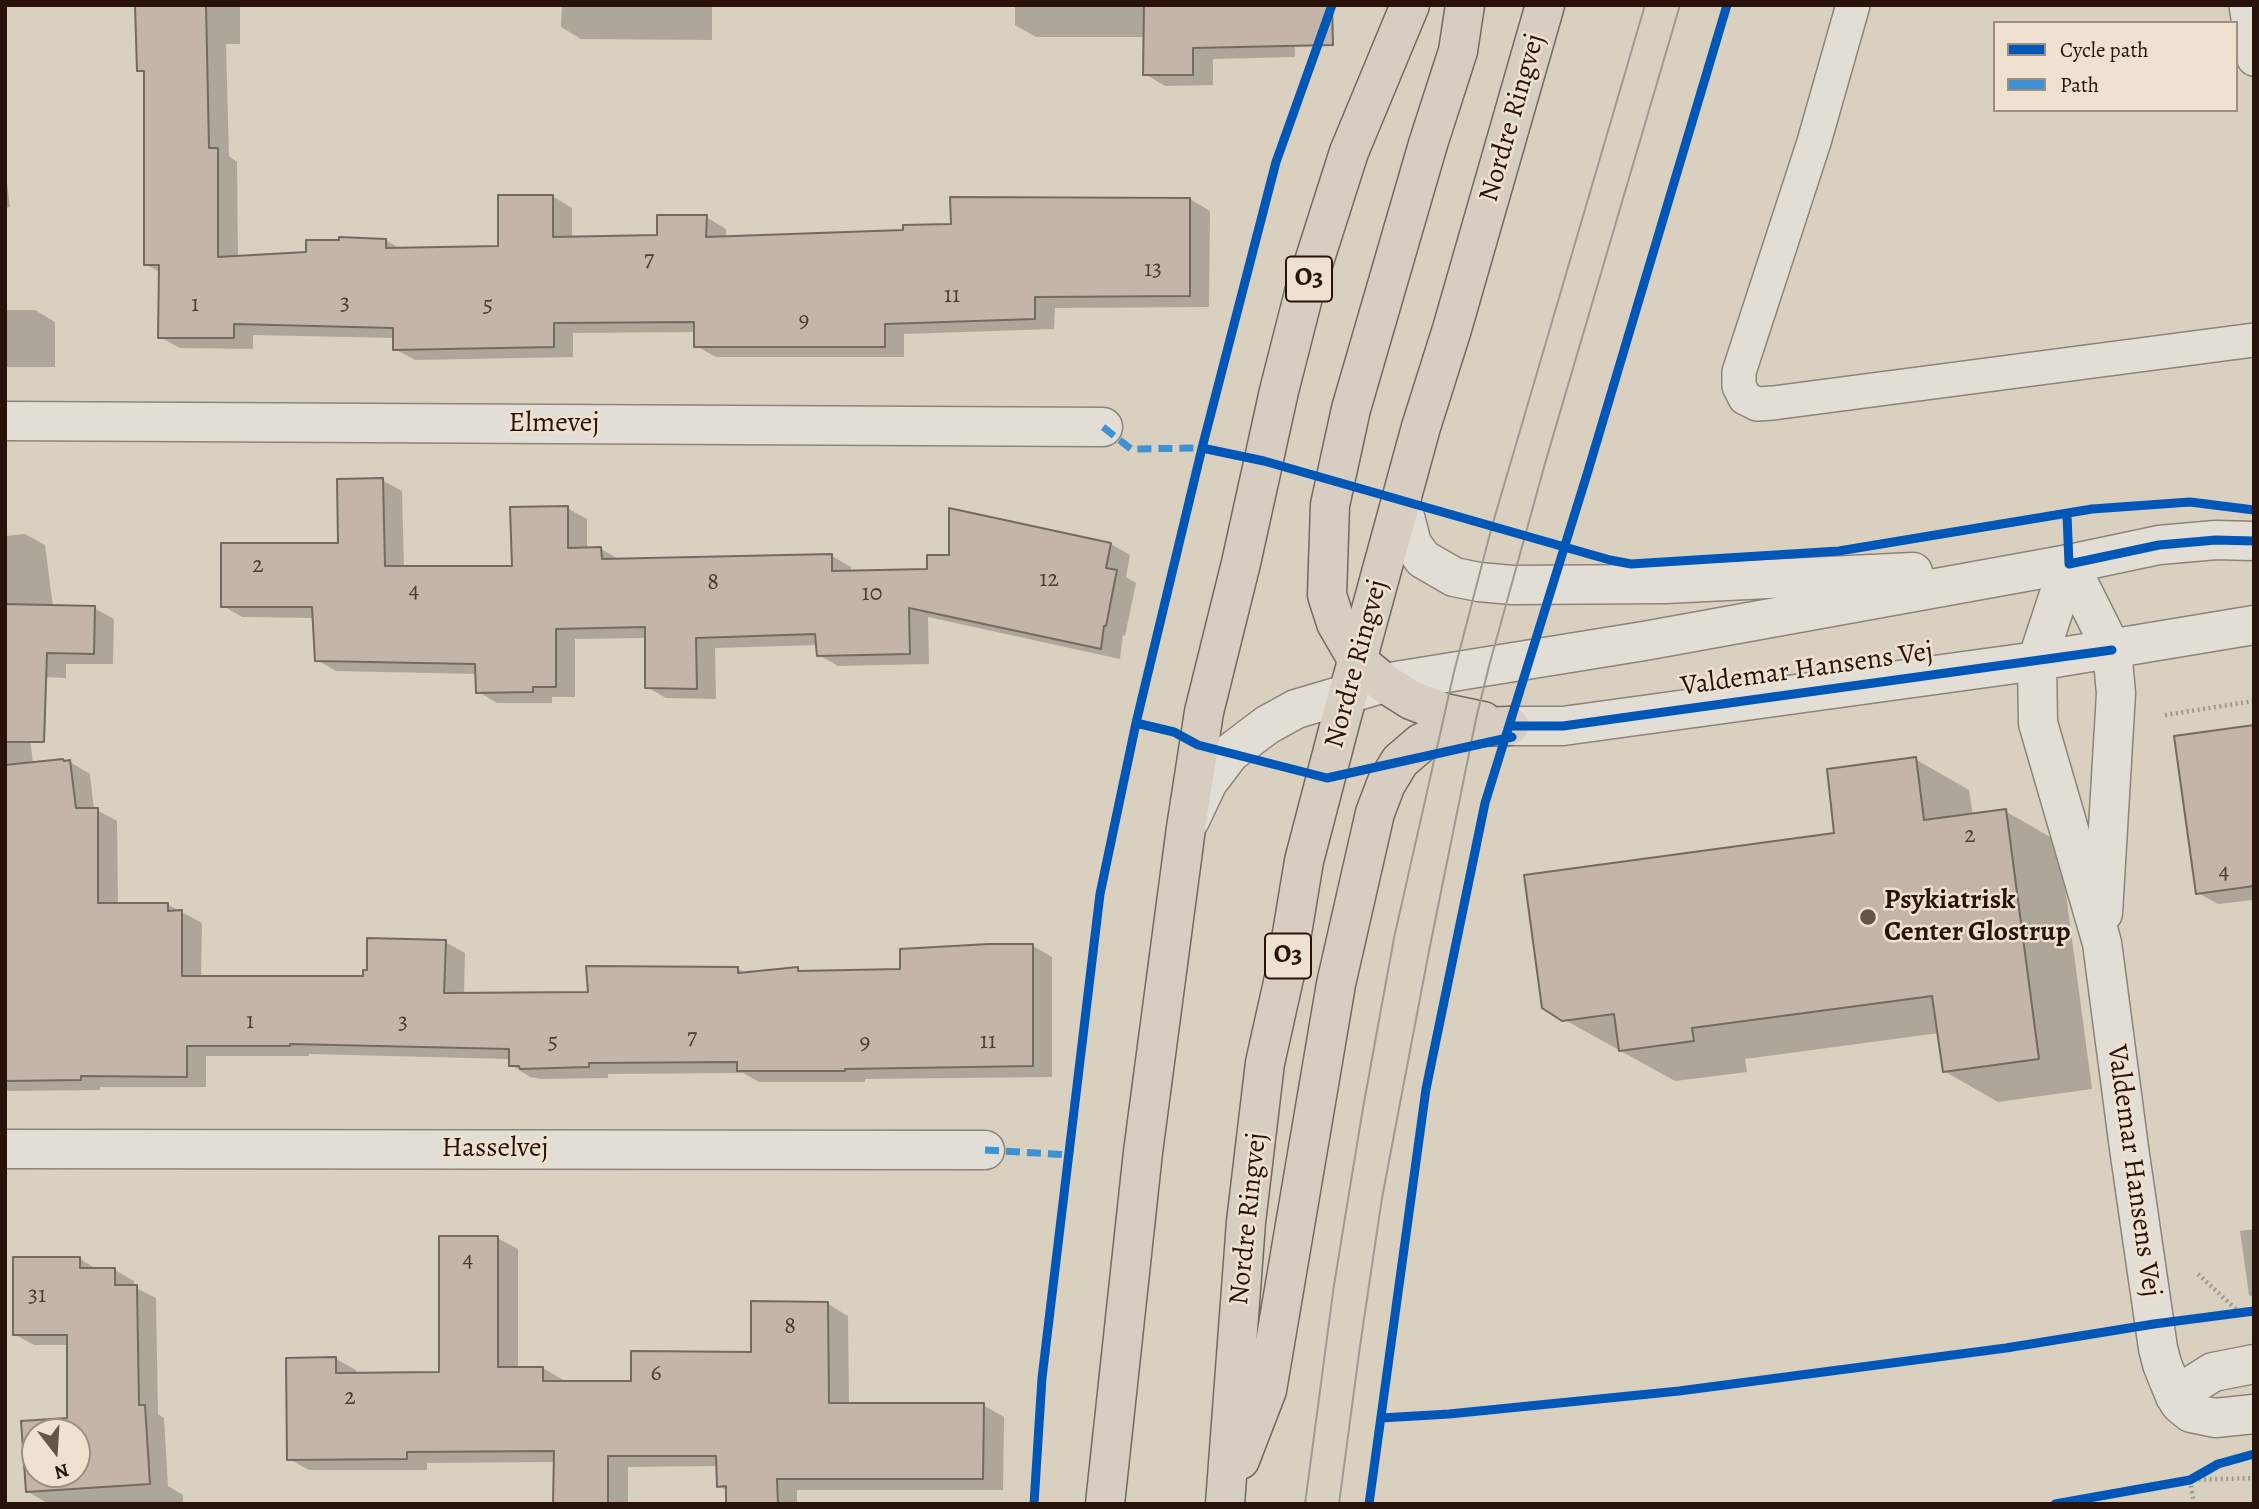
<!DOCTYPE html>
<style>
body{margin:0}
#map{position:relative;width:2259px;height:1509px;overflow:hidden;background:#dad0c0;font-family:Alegreya,serif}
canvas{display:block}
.frame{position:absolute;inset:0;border:7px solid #291209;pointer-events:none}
.legend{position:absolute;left:1993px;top:21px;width:245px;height:91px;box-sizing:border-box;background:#eee1d0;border:2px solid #9f8e80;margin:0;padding:9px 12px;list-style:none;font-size:21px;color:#291209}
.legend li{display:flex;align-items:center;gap:14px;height:35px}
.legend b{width:35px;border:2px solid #9f8e80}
.north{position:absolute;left:21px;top:1418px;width:70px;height:70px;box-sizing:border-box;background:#eee1d0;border:2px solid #9f8e80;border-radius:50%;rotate:163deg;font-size:19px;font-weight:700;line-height:28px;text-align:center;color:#291209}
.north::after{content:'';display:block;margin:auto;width:24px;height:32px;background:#675449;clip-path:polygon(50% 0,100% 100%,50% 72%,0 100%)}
</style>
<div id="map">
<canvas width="2259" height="1509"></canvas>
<div class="frame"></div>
<ul class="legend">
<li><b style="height:9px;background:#0057b8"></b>Cycle path</li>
<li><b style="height:9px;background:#3c92d2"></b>Path</li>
</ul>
<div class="north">N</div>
</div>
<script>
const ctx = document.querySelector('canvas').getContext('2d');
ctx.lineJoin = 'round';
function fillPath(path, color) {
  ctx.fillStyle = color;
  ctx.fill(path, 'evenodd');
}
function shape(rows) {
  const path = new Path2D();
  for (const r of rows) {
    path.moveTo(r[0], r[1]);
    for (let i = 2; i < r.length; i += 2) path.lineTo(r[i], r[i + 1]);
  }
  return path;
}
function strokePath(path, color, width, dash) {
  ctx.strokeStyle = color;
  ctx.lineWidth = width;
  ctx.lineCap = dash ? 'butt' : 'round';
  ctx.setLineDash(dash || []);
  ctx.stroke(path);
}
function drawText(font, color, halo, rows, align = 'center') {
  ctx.font = font + ' Alegreya,serif';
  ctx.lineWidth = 5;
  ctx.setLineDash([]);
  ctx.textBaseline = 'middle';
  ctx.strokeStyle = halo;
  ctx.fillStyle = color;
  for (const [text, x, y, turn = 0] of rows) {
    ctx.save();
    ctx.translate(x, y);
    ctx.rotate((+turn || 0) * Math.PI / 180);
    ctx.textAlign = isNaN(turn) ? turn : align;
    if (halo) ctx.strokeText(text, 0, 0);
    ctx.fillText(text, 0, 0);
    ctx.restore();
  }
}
fillPath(shape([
 [137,5,240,5,240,44,226,44,229,156,237,162,238,257,308,254,386,240,402,250,500,247,552,196,572,208,572,238,659,236,706,217,726,229,726,238,905,232,1190,199,1210,211,1209,307,1055,308,1054,329,904,334,904,357,716,357,696,346,696,332,573,333,573,357,415,360,395,349,395,338,253,335,253,349,180,348,160,337,160,272,145,264,146,74,139,70],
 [562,5,712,5,712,40,581,39,561,27],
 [1015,5,1294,5,1295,57,1213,59,1213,85,1165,86,1145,74,1145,37,1036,37,1015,25],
 [5,168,10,207,5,208],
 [5,310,35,310,55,322,55,367,5,367],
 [382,480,402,491,404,567,513,568,567,508,587,519,587,549,601,549,622,561,832,556,851,567,851,573,929,571,951,556,1111,544,1130,555,1126,577,1136,583,1125,636,1123,635,1120,659,928,617,929,664,838,666,819,655,818,645,715,648,716,699,666,698,647,687,647,638,575,639,575,697,552,697,552,703,497,703,477,691,477,674,336,671,317,660,314,618,242,617,223,606,339,545],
 [25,534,45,545,53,607,94,608,114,619,113,664,66,664,66,678,23,676,33,764,70,762,90,774,94,810,97,810,117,821,118,905,167,904,202,923,201,978,365,977,445,942,465,953,464,995,590,994,737,968,747,974,798,969,804,972,901,971,1033,946,1052,957,1052,1077,865,1079,865,1082,759,1082,743,1073,608,1074,608,1078,541,1079,530,1077,511,1065,510,1059,309,1054,309,1056,206,1056,206,1087,100,1087,100,1090,5,1091,5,536],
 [2254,727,2254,911,2252,900,2218,904,2198,893],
 [1915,759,1969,790,1973,816,2005,811,2059,842,2092,1089,1998,1102,1944,1071,1939,1033,1745,1059,1747,1072,1675,1081,1563,1019,1836,834],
 [2254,1229,2254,1298,2249,1295,2240,1231],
 [497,1238,518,1249,518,1368,543,1368,563,1380,563,1383,632,1383,753,1354,828,1304,848,1316,849,1405,983,1405,1004,1417,1003,1490,797,1490,797,1504,727,1504,727,1491,719,1486,718,1466,628,1467,628,1504,555,1504,556,1462,427,1463,427,1470,309,1470,289,1459,336,1359,356,1370,356,1374,441,1373],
 [80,1259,98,1270,115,1270,134,1281,134,1287,156,1298,158,1414,164,1418,168,1486,183,1495,183,1504,58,1504,58,1502,47,1503,27,1491,22,1423,68,1420,69,1345,34,1345,14,1334],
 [35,1432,77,1432,77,1474,35,1474]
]), '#0003');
const building = shape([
 [135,5,206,5,209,148,218,148,218,257,306,252,306,240,339,240,339,237,386,239,386,248,498,246,498,195,553,195,553,237,657,235,657,215,707,215,706,237,903,230,903,225,951,224,950,197,1190,198,1190,296,1035,297,1035,319,885,324,885,347,694,347,694,322,554,323,554,347,393,350,393,328,234,324,234,338,158,338,159,265,144,265,144,71,137,71,135,5],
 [1144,5,1332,5,1333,45,1193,48,1193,75,1143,75,1144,5],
 [383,478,385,566,512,566,510,507,568,506,568,548,601,547,602,559,832,554,832,571,927,569,927,555,949,555,949,508,1111,543,1106,568,1117,570,1106,626,1104,626,1101,649,909,608,910,654,817,656,815,634,696,638,697,689,645,688,645,627,556,629,556,687,533,687,533,692,476,693,475,664,315,661,312,607,221,607,221,543,338,543,337,479,383,478],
 [5,604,95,606,94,654,47,653,44,742,5,742,5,604],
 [2254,725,2254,886,2196,894,2174,736,2254,725],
 [1916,757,1924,820,2006,809,2039,1059,1943,1072,1932,996,1692,1028,1694,1041,1619,1051,1614,1014,1562,1021,1542,1008,1524,875,1834,833,1827,769,1916,757],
 [63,759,64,761,70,760,76,808,98,808,98,903,168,903,168,911,182,910,182,976,363,976,363,970,367,970,367,938,446,940,444,993,588,992,586,966,738,967,738,973,798,967,798,971,900,969,900,949,989,944,1033,944,1033,1066,845,1069,845,1071,737,1071,737,1062,589,1063,589,1067,520,1069,519,1066,509,1066,509,1049,290,1044,290,1046,187,1046,187,1077,81,1076,81,1080,5,1081,5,765,63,759],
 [439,1236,498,1236,498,1367,543,1367,543,1381,631,1381,631,1351,751,1352,751,1301,828,1302,829,1403,984,1403,983,1479,777,1479,778,1504,726,1504,726,1486,717,1487,716,1456,608,1456,608,1504,553,1504,554,1451,407,1452,407,1459,287,1460,286,1358,336,1357,336,1373,439,1372,439,1236],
 [13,1257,80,1257,80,1268,115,1268,115,1285,137,1285,139,1405,145,1405,150,1484,26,1492,21,1421,67,1418,67,1335,13,1335,13,1257],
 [35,1432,77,1432,77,1474,35,1474,35,1432]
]);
fillPath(building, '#c5b5a8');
strokePath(building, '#736a61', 2);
const lane = shape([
 [1853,5,1814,142,1739,372,1739,386,1745,398,1757,404,1773,403,2254,340],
 [2246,5,2254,59]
]);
const street = shape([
 [5,421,1103,427],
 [1401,501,1412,544,1423,559,1454,577,1479,582,1512,585,1664,584,1913,572],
 [2069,564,2037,661,2038,723,2102,943,2129,1148,2158,1348,2162,1364,2175,1396,2180,1404,2191,1413,2215,1418,2254,1414],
 [2069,564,2112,650,2116,693,2103,913],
 [1509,726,1563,726,2037,661,2254,625],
 [1190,820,1208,782,1230,753,1267,725,1296,709,1384,683,1644,641,2069,564,2159,545,2216,540,2254,541],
 [5,1149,985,1150],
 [2175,1396,2213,1372,2254,1364]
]);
const primary = shape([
 [1465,5,1458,51,1428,144,1351,409,1330,505,1327,595,1336,623,1358,661,1384,683,1411,700,1445,713,1483,721],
 [1240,1460,1267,1390,1336,984,1375,813,1386,784,1400,761,1421,743,1441,733,1474,727,1509,726],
 [1105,1504,1143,1152,1186,828,1204,712,1241,563,1279,391,1304,293,1349,152,1410,5],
 [1225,1504,1246,1222,1265,1063,1286,969,1304,861,1340,723,1421,427,1452,329,1545,5]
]);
strokePath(lane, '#8c847a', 36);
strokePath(street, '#8c847a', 41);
strokePath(primary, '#736a61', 41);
strokePath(shape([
 [2165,715,2254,701],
 [2198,1274,2240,1313,2241,1316],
 [2194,1504,2190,1480,2254,1478]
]), '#9f9992', 4.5, [2, 3.5]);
strokePath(lane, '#e2ded6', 33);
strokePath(street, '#e2ded6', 38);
strokePath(primary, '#d7cdc1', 38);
strokePath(shape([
 [1305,1504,1334,1285,1363,1108,1394,938,1427,792,1454,672,1492,526,1645,5],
 [1339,1504,1360,1346,1382,1198,1429,951,1476,719,1489,666,1546,460,1680,5]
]), '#9f9992', 2);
strokePath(shape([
 [1103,427,1131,449,1202,448],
 [985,1150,1069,1155]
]), '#3c92d2', 7, [14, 7]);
strokePath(shape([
 [1202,448,1264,461,1610,560,1631,564,1839,551,2092,509,2190,502,2254,510],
 [2067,515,2069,564,2159,545,2216,540,2254,541],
 [1136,723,1174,732,1198,745,1327,778,1512,737],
 [1509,726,1563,726,2112,650],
 [1381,1418,1449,1414,1679,1391,2006,1348,2154,1324,2254,1311],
 [1034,1504,1042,1378,1100,894,1136,723,1202,448,1276,162,1332,5],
 [1369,1504,1426,1089,1485,803,1588,471,1727,5],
 [2055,1504,2190,1480,2218,1464,2254,1454]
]), '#0057b8', 9);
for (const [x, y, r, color] of [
 [1868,917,9,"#675449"]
]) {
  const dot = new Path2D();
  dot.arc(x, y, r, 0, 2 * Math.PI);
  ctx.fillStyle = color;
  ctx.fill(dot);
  strokePath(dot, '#eee1d0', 2.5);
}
drawText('24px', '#503b31', null, [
 ["7",649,260],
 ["13",1153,270],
 ["11",952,296],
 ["3",345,304],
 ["1",195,305],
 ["5",488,306],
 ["9",804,321],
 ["2",258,566],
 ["12",1049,580],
 ["8",713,583],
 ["4",414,591],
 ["10",872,594],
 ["2",1970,836],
 ["4",2224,872],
 ["1",250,1022],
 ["3",403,1023],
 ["7",692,1038],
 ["11",988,1042],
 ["5",553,1043],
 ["9",865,1043],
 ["4",468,1260],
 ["31",37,1296],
 ["8",790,1327],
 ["6",656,1374],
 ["2",350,1398]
]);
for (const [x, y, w] of [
 [1309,279,46],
 [1288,956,46]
]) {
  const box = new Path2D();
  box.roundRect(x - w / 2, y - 22.5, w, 45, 5);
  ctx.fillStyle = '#eee1d0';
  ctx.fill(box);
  strokePath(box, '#291209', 2);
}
drawText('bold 26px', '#291209', null, [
 ["O3",1309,279],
 ["O3",1288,956]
]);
drawText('28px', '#291209', '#eee1d0', [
 ["Nordre Ringvej",1513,118,-74],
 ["Elmevej",554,424],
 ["Nordre Ringvej",1357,664,-75],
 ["Valdemar Hansens Vej",1807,670,-8],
 ["Hasselvej",495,1149],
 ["Valdemar Hansens Vej",2133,1171,82],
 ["Nordre Ringvej",1249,1219,-84]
]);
drawText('bold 28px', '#291209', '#eee1d0', [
 ["Psykiatrisk",1884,901],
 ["Center Glostrup",1884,933]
], 'left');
</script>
